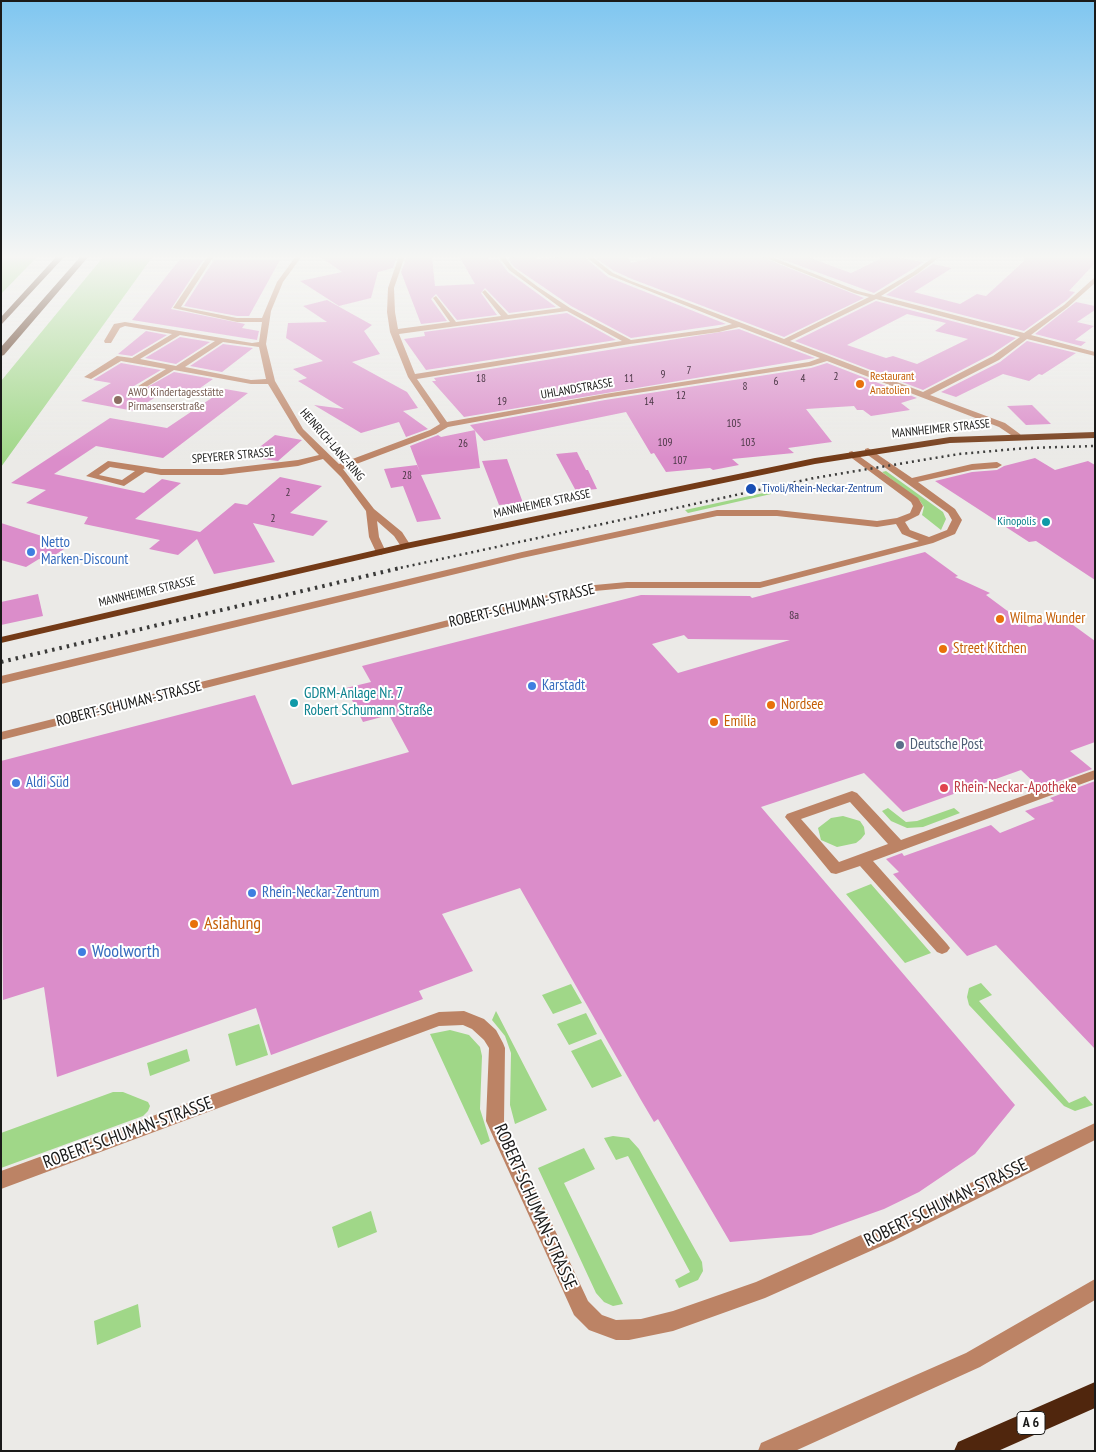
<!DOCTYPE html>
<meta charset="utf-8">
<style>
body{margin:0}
#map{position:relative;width:1096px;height:1452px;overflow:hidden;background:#ebeae7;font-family:"PT Sans Narrow",sans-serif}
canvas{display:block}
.frame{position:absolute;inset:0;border:2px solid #1a1a19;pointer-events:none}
</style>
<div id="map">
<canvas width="1096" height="1452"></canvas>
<div class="frame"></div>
</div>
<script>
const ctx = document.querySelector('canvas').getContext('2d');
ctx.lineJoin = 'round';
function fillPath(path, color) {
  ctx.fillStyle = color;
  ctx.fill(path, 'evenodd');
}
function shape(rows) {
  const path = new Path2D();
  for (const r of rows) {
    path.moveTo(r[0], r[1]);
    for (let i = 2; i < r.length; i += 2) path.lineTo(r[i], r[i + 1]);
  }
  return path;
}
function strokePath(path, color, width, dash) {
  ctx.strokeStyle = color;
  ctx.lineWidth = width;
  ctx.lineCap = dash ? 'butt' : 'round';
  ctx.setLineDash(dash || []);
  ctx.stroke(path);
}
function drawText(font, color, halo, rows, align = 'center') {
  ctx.font = font + ' "PT Sans Narrow",sans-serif';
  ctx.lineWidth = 4;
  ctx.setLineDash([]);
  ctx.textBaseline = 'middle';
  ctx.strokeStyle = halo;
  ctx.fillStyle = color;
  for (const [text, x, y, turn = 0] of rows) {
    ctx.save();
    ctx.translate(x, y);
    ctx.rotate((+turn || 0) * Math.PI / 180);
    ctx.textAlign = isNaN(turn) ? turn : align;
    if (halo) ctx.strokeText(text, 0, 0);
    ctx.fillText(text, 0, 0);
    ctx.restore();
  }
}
fillPath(shape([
 [1,256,38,256,1,294],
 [104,256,153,256,1,467,1,381],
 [886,471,943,512,946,519,941,530,922,515,924,507,920,501,882,472],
 [791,487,793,489,688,513,685,510],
 [888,808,906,822,917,821,954,808,960,813,923,827,907,828,891,821,882,811],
 [843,816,860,821,864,827,865,834,861,839,856,843,837,847,821,840,818,828,831,818],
 [871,884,931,953,905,963,846,894],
 [981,983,992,995,979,1001,1069,1103,1085,1096,1093,1105,1075,1111,1064,1106,969,1005,967,997,969,988],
 [571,984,582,1003,553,1014,542,995],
 [496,1011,547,1110,515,1124,510,1105,511,1053,505,1036,492,1020],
 [586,1013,597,1034,569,1045,557,1024],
 [259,1024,268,1055,236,1066,228,1034],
 [450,1030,469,1035,480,1047,482,1056,480,1109,490,1141,481,1145,430,1034],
 [601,1039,622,1076,592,1088,571,1051],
 [187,1049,190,1061,150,1076,147,1063],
 [113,1092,123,1092,148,1102,150,1106,148,1111,143,1116,1,1168,1,1133],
 [613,1136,629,1138,639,1149,702,1262,703,1271,698,1280,679,1288,675,1280,690,1272,628,1156,616,1160,604,1138],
 [584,1148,595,1169,564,1183,623,1304,613,1306,604,1302,596,1293,538,1168],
 [371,1211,377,1232,338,1248,332,1227],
 [138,1304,141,1327,97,1345,94,1321]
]), '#a0d788');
fillPath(shape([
 [319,256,397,256,393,268,378,272,371,298,339,306,300,281,342,272],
 [407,256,432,257,435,286,475,284,459,256,486,256,489,260,498,259,508,272,556,307,509,313,485,288,481,293,497,315,457,320,436,294,431,299,447,321,421,324,401,272],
 [530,256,538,259,583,256,608,277,726,324,631,338,571,306,514,267,508,258],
 [593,256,627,256,631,263,660,256,759,256,864,298,784,337,632,279,614,271],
 [773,256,805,256,851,273,886,256,924,262,874,293],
 [1024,256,1095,256,1095,263,1069,291,1075,292,1067,300,1024,331,886,295,933,264,952,268,914,292,960,304,977,294,986,296,1024,261],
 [180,259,203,260,171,309,245,324,242,328,259,331,257,340,132,320],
 [214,260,280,260,249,316,237,316,184,306],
 [327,300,372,325,364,331,380,354,352,362,407,392,418,408,403,411,428,429,406,437,399,422,361,433,314,405,344,409,298,381,307,378,293,369,323,361,286,338,288,323,327,322,303,306],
 [876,301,1016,338,992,354,923,390,795,341],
 [907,314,946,323,935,331,968,339,917,364,893,356,886,358,847,345],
 [1076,302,1095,306,1095,310,1077,322,1094,326,1075,340,1086,342,1081,346,1035,334],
 [567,313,616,340,426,370,404,339,425,336,424,332],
 [739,329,815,358,464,417,432,381,436,381,434,378],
 [146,331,167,335,132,356,118,354],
 [180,337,210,342,176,364,145,358],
 [1027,341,1076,353,1042,375,1039,374,1029,381,1003,374,956,397,941,392,1000,362],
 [223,344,253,348,222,372,190,366],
 [121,363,161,370,134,386,135,394,174,372,213,379,193,393,168,389,134,411,81,401,111,383,93,380],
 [827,363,917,398,901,403,910,410,871,416,863,410,857,410,854,406,806,409,832,442,788,448,794,453,732,459,739,465,713,470,710,468,666,472,654,453,651,454,626,412,484,441,470,425,605,400,811,368],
 [225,389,248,393,163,458,96,446,54,474,144,493,162,479,181,483,135,519,200,532,235,503,247,505,280,477,322,486,290,513,328,521,313,536,253,523,275,562,214,574,197,539,178,555,149,549,160,540,84,524,88,517,26,503,46,490,11,483,110,418,167,428],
 [1032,405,1051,424,1026,425,1007,406],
 [475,430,480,468,421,475,441,519,417,522,403,486,391,488,384,469,417,465,420,472,410,446,438,435,441,437],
 [275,435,302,440,278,461,247,457],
 [577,452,586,470,588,470,597,489,576,491,556,454],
 [1035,458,1055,470,1088,461,1095,465,1095,580,1036,541,1029,542,935,481,972,472,997,470,1004,466],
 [507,459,523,503,499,505,482,461],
 [1,523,70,545,46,561,39,559,26,567,1,560],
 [925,552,958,576,955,577,990,593,986,595,1029,627,1062,617,1095,641,1095,742,1070,751,1092,769,1040,788,1021,770,903,812,864,773,761,807,1015,1105,975,1154,919,1192,884,1209,811,1235,730,1242,658,1119,654,1122,641,1100,520,888,442,914,473,971,419,991,423,999,271,1055,256,1008,57,1077,44,987,3,1000,1,761,255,695,292,785,409,752,389,715,363,722,346,688,371,682,362,666,641,595,750,596,752,598],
 [684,635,688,639,790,640,678,673,652,644],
 [38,594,43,616,1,625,1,602],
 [1095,781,1095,1049,996,945,967,956,893,874,899,872,886,859,902,853,904,856,991,825,1000,833,1035,819,1025,811,1054,801,1050,798]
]), '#db8dca');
fillPath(shape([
 [208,256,214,256,181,307,237,318,262,318,277,282,296,256,302,256,283,282,271,311,266,344,275,381,303,429,339,464,430,430,440,424,408,377,390,332,387,312,388,288,399,256,405,256,394,288,395,312,398,329,450,322,433,298,436,296,456,322,501,316,482,292,485,290,508,315,561,308,509,270,498,256,504,256,513,268,538,287,570,308,631,340,718,328,732,324,609,275,585,256,591,256,613,273,631,281,784,339,869,297,854,293,761,256,769,256,858,291,874,295,913,272,935,256,941,256,917,274,881,296,1024,333,1064,305,1095,277,1095,283,1068,307,1031,335,1095,352,1095,356,1027,339,999,360,930,395,1005,423,1020,434,1021,436,1017,439,999,427,827,361,811,366,605,398,448,427,436,434,343,469,374,509,402,532,411,546,410,548,402,548,394,536,377,521,379,537,386,552,381,555,376,552,369,537,366,511,341,477,323,459,298,466,222,475,161,475,145,472,124,486,86,476,108,461,161,469,222,469,298,460,319,455,297,432,268,384,251,384,174,370,138,392,135,392,135,388,166,369,121,361,91,379,84,377,117,356,132,358,172,334,125,326,120,328,111,343,105,343,104,341,114,324,125,322,252,343,259,342,262,322,237,322,173,308,208,256],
 [876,299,1020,337,993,356,923,392,790,341,876,299],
 [567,311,622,341,415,374,399,334,567,311],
 [739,327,820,358,809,362,605,394,447,422,417,379,630,344,719,332,739,327],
 [180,335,215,341,176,366,140,359,180,335],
 [223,342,259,347,266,379,251,380,185,367,223,342],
 [110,467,135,471,122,480,99,475,110,467],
 [868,448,912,478,972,464,997,462,1002,465,997,468,972,470,918,482,955,509,962,520,955,534,933,543,760,588,627,588,584,592,1,740,1,732,584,586,627,582,760,582,919,541,902,534,896,524,877,527,777,516,717,516,522,558,1,684,1,676,522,552,717,510,777,510,877,521,897,518,910,513,913,506,911,502,849,456,849,452,852,451,918,498,923,506,919,515,905,522,910,530,929,537,947,530,952,520,948,513,865,453,865,449,868,448],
 [1095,770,1095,779,873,861,947,944,950,948,947,952,942,954,937,952,860,866,836,874,831,873,785,817,787,814,852,791,857,793,901,840,1095,770],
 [850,802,888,844,839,862,801,819,850,802],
 [464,1011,484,1019,496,1030,503,1043,505,1048,504,1121,588,1301,602,1315,616,1320,641,1319,673,1311,756,1282,879,1227,1095,1123,1095,1140,893,1241,765,1298,673,1331,629,1340,616,1340,589,1330,574,1315,486,1121,489,1048,484,1040,472,1029,463,1025,439,1026,1,1189,1,1171,439,1012,464,1011],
 [1095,1279,1095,1300,980,1367,795,1451,758,1451,761,1443,966,1353,1095,1279]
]), '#bc8365');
fillPath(shape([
 [1095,432,1095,438,950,443,815,464,406,549,1,643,1,637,406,543,815,458,950,437,1095,432]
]), '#733a17');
fillPath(shape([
 [57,256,65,256,1,325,1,317,57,256],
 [81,256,89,256,4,355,1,356,1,347,81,256],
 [1095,1382,1095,1408,998,1451,954,1451,958,1442,1095,1382]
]), '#50260d');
strokePath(shape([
 [395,569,814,478,959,454,1027,448,1095,446]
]), '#3a3a39', 2.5, [2, 4]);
strokePath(shape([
 [1,662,400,568]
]), '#3a3a39', 4, [2.5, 5]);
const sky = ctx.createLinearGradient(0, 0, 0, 459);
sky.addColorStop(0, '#7fc6f0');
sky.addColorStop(0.56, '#f6f6f4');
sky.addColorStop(1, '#f6f6f400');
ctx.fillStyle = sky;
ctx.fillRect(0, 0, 1096, 459);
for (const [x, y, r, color] of [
 [860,384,5,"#e8710a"],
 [118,400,5,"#8d6e63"],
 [751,489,6,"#1a4fb4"],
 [1046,522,5,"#0f9aa8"],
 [31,552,5,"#3f7fe0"],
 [1000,619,5,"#e8710a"],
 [943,649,5,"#e8710a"],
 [532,686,5,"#3f7fe0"],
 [294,703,5,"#0f9aa8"],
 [771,705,5,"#e8710a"],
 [714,722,5,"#e8710a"],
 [900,745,5,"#5c6f8a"],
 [16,783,5,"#3f7fe0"],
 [944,788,5,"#e0444e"],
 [252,893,5,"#3f7fe0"],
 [194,924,5,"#e8710a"],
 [82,952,5,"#3f7fe0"]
]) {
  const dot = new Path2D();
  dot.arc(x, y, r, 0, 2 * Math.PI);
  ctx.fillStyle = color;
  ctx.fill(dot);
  strokePath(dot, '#fff', 2);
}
drawText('11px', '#4a3745', null, [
 ["7",689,371],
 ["9",663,375],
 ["2",836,377],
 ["18",481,379],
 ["11",629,379],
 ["4",803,379],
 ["6",776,382],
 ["8",745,387],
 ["12",681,396],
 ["19",502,402],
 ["14",649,402],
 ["105",734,424],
 ["109",665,443],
 ["103",748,443],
 ["26",463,444],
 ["107",680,461],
 ["28",407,476],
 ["2",288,493],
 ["2",273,519]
]);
drawText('12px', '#c56008', '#fff', [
 ["Restaurant",870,377],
 ["Anatolien",870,391]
], 'left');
drawText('12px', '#1a1a19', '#fff', [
 ["UHLANDSTRASSE",577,389,-10],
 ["MANNHEIMER STRASSE",941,429,-6],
 ["HEINRICH-LANZ-RING",332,445,49],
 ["SPEYERER STRASSE",233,456,-5],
 ["MANNHEIMER STRASSE",542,504,-12],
 ["MANNHEIMER STRASSE",147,592,-13]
]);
drawText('12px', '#785e54', '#fff', [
 ["AWO Kindertagesstätte",128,393],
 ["Pirmasenserstraße",128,407]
], 'left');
drawText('12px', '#164399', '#fff', [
 ["Tivoli/Rhein-Neckar-Zentrum",762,489]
], 'left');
drawText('12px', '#0d838f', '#fff', [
 ["Kinopolis",1036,522]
], 'right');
drawText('12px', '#4a3745', null, [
 ["8a",794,616]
]);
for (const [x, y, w] of [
 [1031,1423,28]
]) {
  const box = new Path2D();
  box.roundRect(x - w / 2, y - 11.5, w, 23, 4);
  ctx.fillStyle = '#fff';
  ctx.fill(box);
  strokePath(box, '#1a1a19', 1);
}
drawText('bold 14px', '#1a1a19', null, [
 ["A 6",1031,1423]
]);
drawText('15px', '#366cbe', '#fff', [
 ["Netto",41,543],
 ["Marken-Discount",41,560],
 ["Karstadt",542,686],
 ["Aldi Süd",26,783],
 ["Rhein-Neckar-Zentrum",262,893]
], 'left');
drawText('15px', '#1a1a19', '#fff', [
 ["ROBERT-SCHUMAN-STRASSE",522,606,-13],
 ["ROBERT-SCHUMAN-STRASSE",129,704,-14]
]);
drawText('15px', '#c56008', '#fff', [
 ["Wilma Wunder",1010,619],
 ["Street Kitchen",953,649],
 ["Nordsee",781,705],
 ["Emilia",724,722]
], 'left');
drawText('15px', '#0d838f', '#fff', [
 ["GDRM-Anlage Nr. 7",304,694],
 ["Robert Schumann Straße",304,711]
], 'left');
drawText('15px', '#4e5e75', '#fff', [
 ["Deutsche Post",910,745]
], 'left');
drawText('15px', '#be3a42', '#fff', [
 ["Rhein-Neckar-Apotheke",954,788]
], 'left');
drawText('18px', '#c56008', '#fff', [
 ["Asiahung",204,924]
], 'left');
drawText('18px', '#366cbe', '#fff', [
 ["Woolworth",92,952]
], 'left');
drawText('18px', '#1a1a19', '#fff', [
 ["ROBERT-SCHUMAN-STRASSE",128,1133,-20],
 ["ROBERT-SCHUMAN-STRASSE",946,1203,-26],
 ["ROBERT-SCHUMAN-STRASSE",535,1207,66]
]);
</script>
